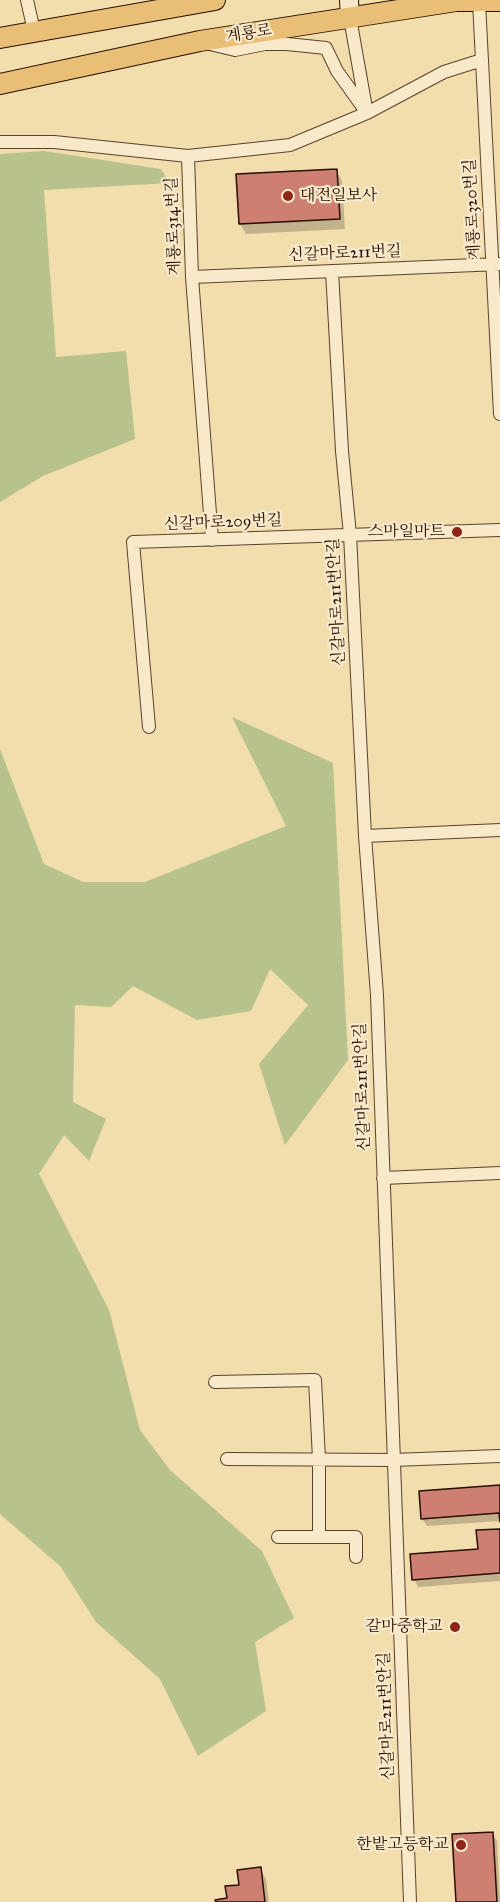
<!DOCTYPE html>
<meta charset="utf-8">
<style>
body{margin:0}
canvas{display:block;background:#f2ddad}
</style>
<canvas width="500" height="1902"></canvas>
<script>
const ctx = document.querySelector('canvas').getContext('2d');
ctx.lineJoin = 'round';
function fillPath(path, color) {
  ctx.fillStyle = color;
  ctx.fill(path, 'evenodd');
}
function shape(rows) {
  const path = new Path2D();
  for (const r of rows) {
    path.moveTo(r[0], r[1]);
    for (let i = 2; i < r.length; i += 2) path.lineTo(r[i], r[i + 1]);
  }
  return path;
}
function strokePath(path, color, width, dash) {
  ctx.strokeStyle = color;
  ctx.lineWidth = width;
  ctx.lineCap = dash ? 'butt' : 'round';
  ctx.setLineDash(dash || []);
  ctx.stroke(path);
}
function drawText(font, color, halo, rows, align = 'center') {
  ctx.font = font + ' "IM FELL Great Primer","Noto Serif KR",serif';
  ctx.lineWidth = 4.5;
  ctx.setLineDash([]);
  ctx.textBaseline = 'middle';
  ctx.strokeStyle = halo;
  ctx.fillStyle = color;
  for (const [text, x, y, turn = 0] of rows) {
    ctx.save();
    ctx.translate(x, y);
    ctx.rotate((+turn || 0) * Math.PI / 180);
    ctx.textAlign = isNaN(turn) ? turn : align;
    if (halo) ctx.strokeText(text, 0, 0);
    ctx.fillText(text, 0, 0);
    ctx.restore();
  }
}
fillPath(shape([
 [44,151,161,169,170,183,44,190,56,357,126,351,135,439,43,476,0,502,0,154],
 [232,717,333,763,348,1060,285,1145,259,1064,308,1005,270,969,251,1011,197,1020,133,986,111,1007,75,1005,73,1102,106,1119,89,1161,64,1135,39,1174,109,1310,140,1430,170,1470,262,1551,294,1618,255,1642,266,1711,198,1756,160,1679,96,1622,60,1566,0,1514,0,749,44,864,83,882,145,882,286,826]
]), '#b7c28c');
fillPath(shape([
 [336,170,342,181,345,229,246,234,240,224],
 [500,1486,500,1521,427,1526,422,1518],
 [500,1530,500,1581,418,1587,414,1579,480,1550],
 [492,1833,497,1841,500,1902,458,1902],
 [260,1869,266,1879,269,1902,217,1902,228,1899]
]), '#0003');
const building = shape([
 [337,169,340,219,239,224,236,174,337,169],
 [500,1485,500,1522,499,1513,421,1519,419,1491,500,1485],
 [500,1529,500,1573,412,1580,410,1554,478,1549,476,1530,500,1529],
 [493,1832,497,1902,456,1902,452,1834,493,1832],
 [261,1867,265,1902,216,1902,215,1900,227,1898,225,1886,239,1885,237,1870,261,1867]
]);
fillPath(building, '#cd7f72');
strokePath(building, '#290d02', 1.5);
const street = shape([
 [27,0,34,31],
 [479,2,500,414],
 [350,18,366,108],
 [210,44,235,50,265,44,287,44,326,48,337,71,367,113],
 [0,142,54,142,188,156,290,145,367,113,444,72,482,60],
 [188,156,192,277,212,540],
 [332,271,342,451,350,535,365,836,377,995,410,1902],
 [192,277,499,264],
 [149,727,133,542,500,530],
 [365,836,500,830],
 [383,1178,500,1173],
 [215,1382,315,1380,319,1459,319,1537,356,1537,356,1557],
 [227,1459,393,1460,500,1456],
 [278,1537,319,1537]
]);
const secondary = shape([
 [349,0,350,18]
]);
const primary = shape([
 [0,38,215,0],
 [0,84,200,41,456,1,500,1]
]);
strokePath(street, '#5b412d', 14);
strokePath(secondary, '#290d02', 20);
strokePath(primary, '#290d02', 22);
strokePath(street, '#f7e9ca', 12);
strokePath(secondary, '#f7e9ca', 18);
strokePath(primary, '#e9be76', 20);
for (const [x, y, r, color] of [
 [288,196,6,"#8f2418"],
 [457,532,6,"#8f2418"],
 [455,1627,6,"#8f2418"],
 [461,1845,6,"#8f2418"]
]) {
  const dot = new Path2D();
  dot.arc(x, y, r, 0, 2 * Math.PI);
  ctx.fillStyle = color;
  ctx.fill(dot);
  strokePath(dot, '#f7e9ca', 2);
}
drawText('16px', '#290d02', '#f7e9ca', [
 ["계룡로",249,34,-9],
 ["계룡로320번길",473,209,-93],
 ["계룡로314번길",174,226,-92],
 ["신갈마로211번길",345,254,-2],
 ["신갈마로209번길",223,523,-2],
 ["신갈마로211번안길",337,602,-93],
 ["신갈마로211번안길",363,1087,-92],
 ["신갈마로211번안길",387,1716,-92]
]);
drawText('16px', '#290d02', '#f7e9ca', [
 ["대전일보사",300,196,"left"],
 ["스마일마트",445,532],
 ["갈마중학교",443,1627],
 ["한밭고등학교",449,1845]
], 'right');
</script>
